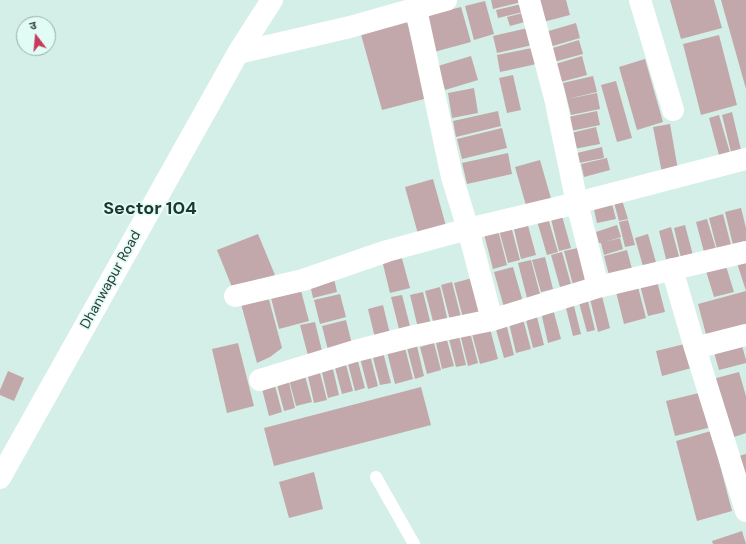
<!DOCTYPE html>
<meta charset="utf-8">
<style>
body{margin:0}
#map{position:relative;width:746px;height:544px;overflow:hidden;background:#d3efe7;font-family:"DM Sans","Noto Sans Devanagari",sans-serif}
canvas{display:block}
.north{position:absolute;left:16px;top:16px;width:40px;height:40px;box-sizing:border-box;background:#e0fcf4;border:1px solid #9aafa9;border-radius:50%;rotate:344deg;font-size:11px;font-weight:700;line-height:16px;text-align:center;color:#313c39}
.north::after{content:'';display:block;margin:auto;width:14px;height:18px;background:#c93959;clip-path:polygon(50% 0,100% 100%,50% 72%,0 100%)}
</style>
<div id="map">
<canvas width="746" height="544"></canvas>
<div class="north">उ</div>
</div>
<script>
const ctx = document.querySelector('canvas').getContext('2d');
ctx.lineJoin = 'round';
function fillPath(path, color) {
  ctx.fillStyle = color;
  ctx.fill(path, 'evenodd');
}
function shape(rows) {
  const path = new Path2D();
  for (const r of rows) {
    path.moveTo(r[0], r[1]);
    for (let i = 2; i < r.length; i += 2) path.lineTo(r[i], r[i + 1]);
  }
  return path;
}
function strokePath(path, color, width, dash) {
  ctx.strokeStyle = color;
  ctx.lineWidth = width;
  ctx.lineCap = dash ? 'butt' : 'round';
  ctx.setLineDash(dash || []);
  ctx.stroke(path);
}
function drawText(font, color, halo, rows, align = 'center') {
  ctx.font = font + ' "DM Sans",sans-serif';
  ctx.lineWidth = 3.5;
  ctx.setLineDash([]);
  ctx.textBaseline = 'middle';
  ctx.strokeStyle = halo;
  ctx.fillStyle = color;
  for (const [text, x, y, turn = 0] of rows) {
    ctx.save();
    ctx.translate(x, y);
    ctx.rotate((+turn || 0) * Math.PI / 180);
    ctx.textAlign = isNaN(turn) ? turn : align;
    if (halo) ctx.strokeText(text, 0, 0);
    ctx.fillText(text, 0, 0);
    ctx.restore();
  }
}
fillPath(shape([
 [491,0,526,0,526,1,493,9],
 [537,0,566,0,570,15,543,22],
 [670,0,714,0,722,28,681,39],
 [721,0,746,0,746,89],
 [485,1,494,34,474,40,465,6],
 [526,3,527,11,498,18,496,10],
 [461,7,471,42,434,52,424,16],
 [530,11,532,20,510,26,507,17],
 [406,18,428,98,382,110,360,31],
 [576,23,580,38,546,48,542,33],
 [532,27,537,44,497,53,493,36],
 [719,35,737,105,701,115,683,44],
 [579,40,583,54,550,63,546,50],
 [537,47,541,63,500,72,497,55],
 [471,56,478,80,445,90,438,66],
 [582,56,587,75,557,83,552,65],
 [645,59,663,122,637,130,619,67],
 [513,75,521,110,507,113,499,78],
 [593,76,597,92,567,99,563,83],
 [616,81,632,138,617,142,601,85],
 [474,88,478,113,452,118,448,93],
 [597,93,600,109,571,115,567,99],
 [498,111,501,126,456,137,453,121],
 [597,111,600,125,571,131,568,117],
 [732,112,742,154,732,156,722,115],
 [719,115,731,156,720,159,709,118],
 [670,124,678,170,662,173,653,127],
 [596,127,600,144,574,149,571,133],
 [502,128,507,148,462,159,457,139],
 [602,147,604,158,579,163,577,153],
 [508,153,512,174,467,184,462,163],
 [607,158,610,170,584,177,581,164],
 [540,160,552,202,527,209,515,167],
 [433,179,446,226,418,234,405,187],
 [621,197,628,219,619,221,613,199],
 [611,200,616,219,597,223,593,205],
 [741,208,746,228,746,246,734,249,725,212],
 [723,214,731,245,717,249,709,218],
 [562,216,571,248,559,251,551,219],
 [548,218,558,252,547,255,537,221],
 [707,219,716,249,704,252,696,222],
 [628,220,635,245,625,247,619,222],
 [527,222,536,255,521,259,513,225],
 [617,225,621,237,605,242,620,238,623,249,604,255,601,243,599,243,596,232],
 [685,225,694,259,682,262,674,228],
 [511,226,520,260,508,263,499,230],
 [671,227,680,260,667,263,659,231],
 [498,230,507,265,493,269,484,234],
 [258,234,275,275,234,292,217,250],
 [648,234,657,266,644,270,635,238],
 [578,248,586,282,573,285,564,251],
 [627,250,632,269,609,275,604,256],
 [562,252,571,284,560,287,551,255],
 [401,255,410,288,390,293,382,260],
 [545,257,553,289,541,292,532,260],
 [746,257,746,291,736,260],
 [531,260,540,294,527,298,518,263],
 [726,266,734,292,714,297,706,271],
 [513,267,523,302,504,307,494,272],
 [333,274,337,292,313,298,309,280],
 [476,277,485,313,463,318,454,283],
 [657,281,665,312,648,316,640,285],
 [452,282,461,317,450,320,441,285],
 [300,287,309,321,279,329,270,294],
 [440,287,448,322,434,325,425,291],
 [638,287,646,318,624,324,616,292],
 [746,291,746,333,708,342,698,304],
 [267,292,282,348,270,357,257,363,240,300],
 [423,292,431,325,418,328,410,295],
 [601,292,610,328,598,332,589,295],
 [340,294,346,317,320,324,314,300],
 [402,295,411,330,400,333,391,297],
 [587,297,595,330,587,332,578,299],
 [573,302,581,334,573,336,565,304],
 [383,305,391,338,376,342,368,309],
 [553,309,561,339,548,343,541,312],
 [536,313,544,345,533,348,525,316],
 [523,319,531,349,516,353,509,323],
 [346,320,353,348,329,354,322,326],
 [315,322,323,355,309,359,300,325],
 [506,323,514,355,504,358,495,326],
 [489,325,498,359,480,364,471,330],
 [470,332,478,363,468,366,460,334],
 [459,336,466,365,456,367,449,339],
 [447,340,454,366,442,369,436,343],
 [693,342,699,366,662,376,656,351],
 [741,342,746,360,746,363,719,370,713,349],
 [238,343,254,406,227,413,212,349],
 [434,343,441,370,427,374,420,347],
 [417,346,424,376,415,379,407,348],
 [405,348,413,379,395,384,387,352],
 [383,352,391,383,380,385,372,354],
 [370,355,378,386,368,389,360,358],
 [357,358,365,388,355,391,347,360],
 [345,361,353,391,342,394,334,364],
 [332,365,339,395,328,398,321,368],
 [319,369,327,400,314,403,307,372],
 [8,371,24,378,14,401,0,395,0,390],
 [304,372,312,402,296,406,288,376],
 [739,372,746,396,746,433,731,438,713,379],
 [288,378,295,408,284,411,276,381],
 [274,382,282,412,269,416,261,385],
 [421,387,431,425,274,466,264,428],
 [703,392,712,427,675,436,666,401],
 [711,431,732,511,697,521,676,441],
 [746,454,746,477,739,456],
 [314,472,323,509,289,518,279,482],
 [742,531,746,544,713,544,712,541]
]), '#c2a8aa');
strokePath(shape([
 [376,477,414,544]
]), '#fff', 12);
strokePath(shape([
 [529,0,555,98,577,203,598,287],
 [640,0,673,110],
 [416,9,452,177,468,229,492,320],
 [238,53,350,27,446,0],
 [672,269,695,348,746,511],
 [235,296,303,280,387,251,468,229,577,203,746,159],
 [695,348,746,335],
 [260,380,355,351,414,336,492,320,598,287,746,252],
 [0,478,238,53,272,0]
]), '#fff', 22);
drawText('14px', '#313c39', '#e0fcf4', [
 ["Dhanwapur Road",111,280,-61]
]);
drawText('bold 18px', '#1f3630', '#e0fcf4', [
 ["Sector 104",150,209]
]);
</script>
